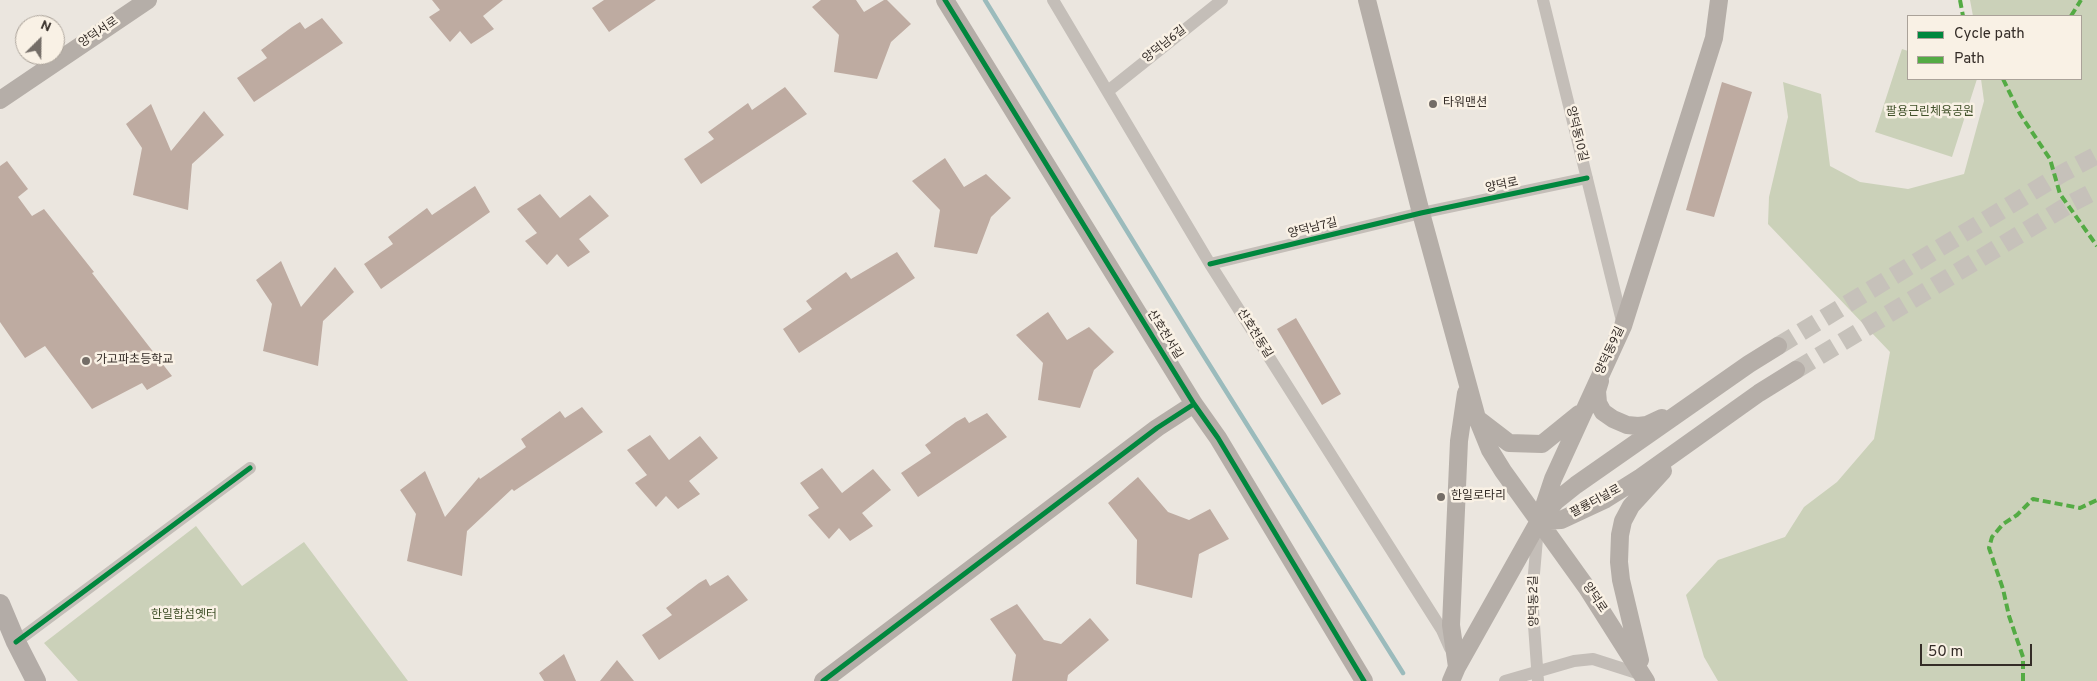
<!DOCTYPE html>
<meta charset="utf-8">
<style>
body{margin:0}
#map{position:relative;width:2097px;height:681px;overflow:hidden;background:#ebe6df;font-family:Overpass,sans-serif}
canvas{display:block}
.legend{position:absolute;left:1907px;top:15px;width:175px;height:65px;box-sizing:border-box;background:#f9f1e5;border:1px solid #aaa299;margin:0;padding:6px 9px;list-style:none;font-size:15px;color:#342c27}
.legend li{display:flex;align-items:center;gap:10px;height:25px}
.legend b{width:25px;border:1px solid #aaa299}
.north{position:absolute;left:15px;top:15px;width:50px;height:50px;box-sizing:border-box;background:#f9f1e5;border:1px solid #aaa299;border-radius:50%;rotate:23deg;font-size:14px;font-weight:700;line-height:20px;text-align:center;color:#342c27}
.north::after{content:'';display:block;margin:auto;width:18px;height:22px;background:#746d67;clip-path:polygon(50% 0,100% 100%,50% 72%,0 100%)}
.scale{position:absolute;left:1920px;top:644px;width:112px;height:22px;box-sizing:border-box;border:2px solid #342c27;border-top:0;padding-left:6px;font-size:15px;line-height:18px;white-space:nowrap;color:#342c27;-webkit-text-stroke:4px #f9f1e5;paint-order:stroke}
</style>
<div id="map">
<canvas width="2097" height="681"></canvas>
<ul class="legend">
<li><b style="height:6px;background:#00873e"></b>Cycle path</li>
<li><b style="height:6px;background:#54ab44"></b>Path</li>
</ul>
<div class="north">N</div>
<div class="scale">50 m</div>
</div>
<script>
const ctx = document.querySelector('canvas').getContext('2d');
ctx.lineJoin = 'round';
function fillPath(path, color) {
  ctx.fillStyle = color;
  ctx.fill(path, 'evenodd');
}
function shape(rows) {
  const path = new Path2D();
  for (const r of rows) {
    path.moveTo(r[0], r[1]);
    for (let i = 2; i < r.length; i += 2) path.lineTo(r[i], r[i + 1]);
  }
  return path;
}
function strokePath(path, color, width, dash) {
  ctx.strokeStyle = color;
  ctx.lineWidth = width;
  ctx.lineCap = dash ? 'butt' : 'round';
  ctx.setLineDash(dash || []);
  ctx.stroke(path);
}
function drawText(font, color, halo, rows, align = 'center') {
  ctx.font = font + ' Overpass,"Noto Sans KR",sans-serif';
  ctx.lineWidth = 5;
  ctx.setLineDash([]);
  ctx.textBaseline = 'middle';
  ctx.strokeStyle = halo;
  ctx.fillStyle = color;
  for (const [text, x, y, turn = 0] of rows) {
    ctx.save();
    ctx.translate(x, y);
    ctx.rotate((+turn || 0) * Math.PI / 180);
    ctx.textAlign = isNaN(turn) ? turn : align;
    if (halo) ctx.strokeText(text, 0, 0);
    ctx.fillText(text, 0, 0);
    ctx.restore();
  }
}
fillPath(shape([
 [1970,0,2097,0,2097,681,1718,681,1704,657,1686,595,1718,560,1785,537,1804,507,1837,482,1874,439,1890,352,1768,224,1769,197,1788,117,1783,82,1821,94,1830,166,1860,182,1908,189,1964,174,1984,101,1981,79,2081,79,2081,16,1973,16],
 [1902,49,1908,51,1908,79,1977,79,1952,157,1875,132],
 [196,526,242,586,304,542,408,681,78,681,44,643]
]), '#cbd1b9');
strokePath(shape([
 [985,0,1192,337,1403,673]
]), '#9bbbbc', 4.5);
fillPath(shape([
 [432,0,503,0,483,16,494,29,471,44,460,31,450,42,429,17,440,10],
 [604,0,656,0,609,32,592,8],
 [821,0,856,0,864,12,884,0,887,0,911,24,891,42,877,79,834,72,839,35,812,7],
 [322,18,343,43,254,102,237,78,267,58,261,50,292,27,300,22,305,29],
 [1722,82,1752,92,1714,217,1686,210],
 [785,87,807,114,701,184,684,159,714,139,708,132,748,103,752,110],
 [151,104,171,151,204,111,224,135,192,164,188,210,133,195,142,148,126,124],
 [945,158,964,187,986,174,1011,198,991,217,977,254,934,247,940,210,912,181],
 [7,161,28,189,18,197,32,216,44,209,94,272,92,273,172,376,147,390,142,383,92,409,45,346,25,358,0,322,0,166],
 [475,186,490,212,381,289,364,264,393,244,388,237,427,208,432,215],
 [540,194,560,218,590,195,609,216,579,239,590,252,568,267,557,254,547,265,525,241,537,233,517,209],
 [897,252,915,278,799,353,783,329,812,309,806,301,846,272,851,279],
 [281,261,301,307,335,267,354,292,323,321,318,366,263,351,272,304,256,280],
 [1048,312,1067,340,1089,327,1114,352,1094,370,1080,408,1038,400,1043,363,1016,335],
 [1296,318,1341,394,1322,405,1277,329],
 [582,407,603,432,514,491,512,489,467,531,462,576,407,561,416,514,400,490,425,471,445,517,479,477,480,479,526,447,521,439,560,411,565,418],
 [987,413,1007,437,918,497,901,473,931,453,925,445,956,422,965,417,969,423],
 [650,435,669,460,700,436,718,458,689,481,700,494,678,509,666,496,656,507,635,483,647,475,627,450],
 [822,468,842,493,873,469,891,490,862,513,873,526,850,541,839,528,829,539,808,515,819,508,800,483],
 [1138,477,1168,512,1189,520,1210,509,1229,539,1199,554,1192,598,1136,584,1137,540,1108,503],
 [728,575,748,600,659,660,642,635,672,615,666,608,699,583,706,579,710,586],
 [1017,604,1044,640,1061,644,1090,618,1109,640,1068,675,1067,681,1012,681,1016,655,990,619],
 [564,654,576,681,544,681,539,673],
 [617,660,634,681,600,681]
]), '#beaba1');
strokePath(shape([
 [1778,346,2063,173,2097,155],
 [1796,370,2070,204,2097,190]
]), '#c6c1ba', 18, [18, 9]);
strokePath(shape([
 [1053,0,1210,264,1442,630,1450,648],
 [1543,0,1623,325],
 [1108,91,1222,0],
 [1210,264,1421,213,1587,178],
 [16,642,250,468],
 [1505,681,1574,661,1593,659,1643,675],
 [1538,681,1532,597,1538,527]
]), '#c4beb8', 12);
strokePath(shape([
 [945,0,1194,404,1218,438,1364,681],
 [1367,0,1421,213,1477,418,1490,450,1503,471,1587,588,1646,681],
 [0,100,148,0],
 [1600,381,1597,391,1598,403,1603,412,1613,419,1627,425,1638,426,1647,425,1662,418],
 [1479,420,1509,443,1542,444,1579,414],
 [1544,515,1556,501,1576,485,1749,364,1778,346],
 [1539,521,1561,520,1606,499,1641,477,1759,393,1796,370],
 [1640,660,1621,580,1619,562,1620,535,1623,521,1631,506,1663,471],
 [1457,667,1451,625,1459,441,1466,393],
 [823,681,1157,428,1194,404],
 [1451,681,1457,667,1539,521,1553,479,1623,326,1714,38,1719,0]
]), '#b5aea8', 18);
strokePath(shape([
 [0,604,16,642,36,681]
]), '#b3aca7', 20);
strokePath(shape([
 [1960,0,1963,16],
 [2071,16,2081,0],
 [2003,79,2020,114,2050,159,2060,194,2097,246],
 [2023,681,2023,657,2009,616,2003,589,1989,548,1992,537,2003,524,2017,515,2033,499,2080,508,2097,500]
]), '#54ab44', 4, [8, 4]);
strokePath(shape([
 [945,0,1194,404,1218,438,1364,681],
 [1210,264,1421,213,1587,178],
 [16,642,250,468],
 [823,681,1157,428,1194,404]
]), '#00873e', 5);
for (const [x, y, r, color] of [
 [1433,104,5,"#746d67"],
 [86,361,5,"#746d67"],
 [1441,497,5,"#746d67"]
]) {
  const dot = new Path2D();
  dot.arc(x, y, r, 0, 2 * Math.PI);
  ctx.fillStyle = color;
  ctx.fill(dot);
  strokePath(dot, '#f9f1e5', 2);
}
drawText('12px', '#342c27', '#f9f1e5', [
 ["양덕서로",99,33,-34],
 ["양덕남6길",1165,45,-38],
 ["양덕동10길",1576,134,76],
 ["양덕로",1502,186,-12],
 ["양덕남7길",1313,229,-14],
 ["산호천동길",1254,334,58],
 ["산호천서길",1164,335,58],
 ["양덕동9길",1611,351,-65],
 ["팔룡터널로",1596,502,-28],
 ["양덕로",1594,598,56],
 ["양덕동2길",1535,601,-91]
]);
drawText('12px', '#342c27', '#f9f1e5', [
 ["타워맨션",1443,104],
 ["가고파초등학교",96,361],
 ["한일로타리",1451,497]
], 'left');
drawText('12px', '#42522b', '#f9f1e5', [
 ["팔용근린체육공원",1930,113],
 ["한일합섬옛터",184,616]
]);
</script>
